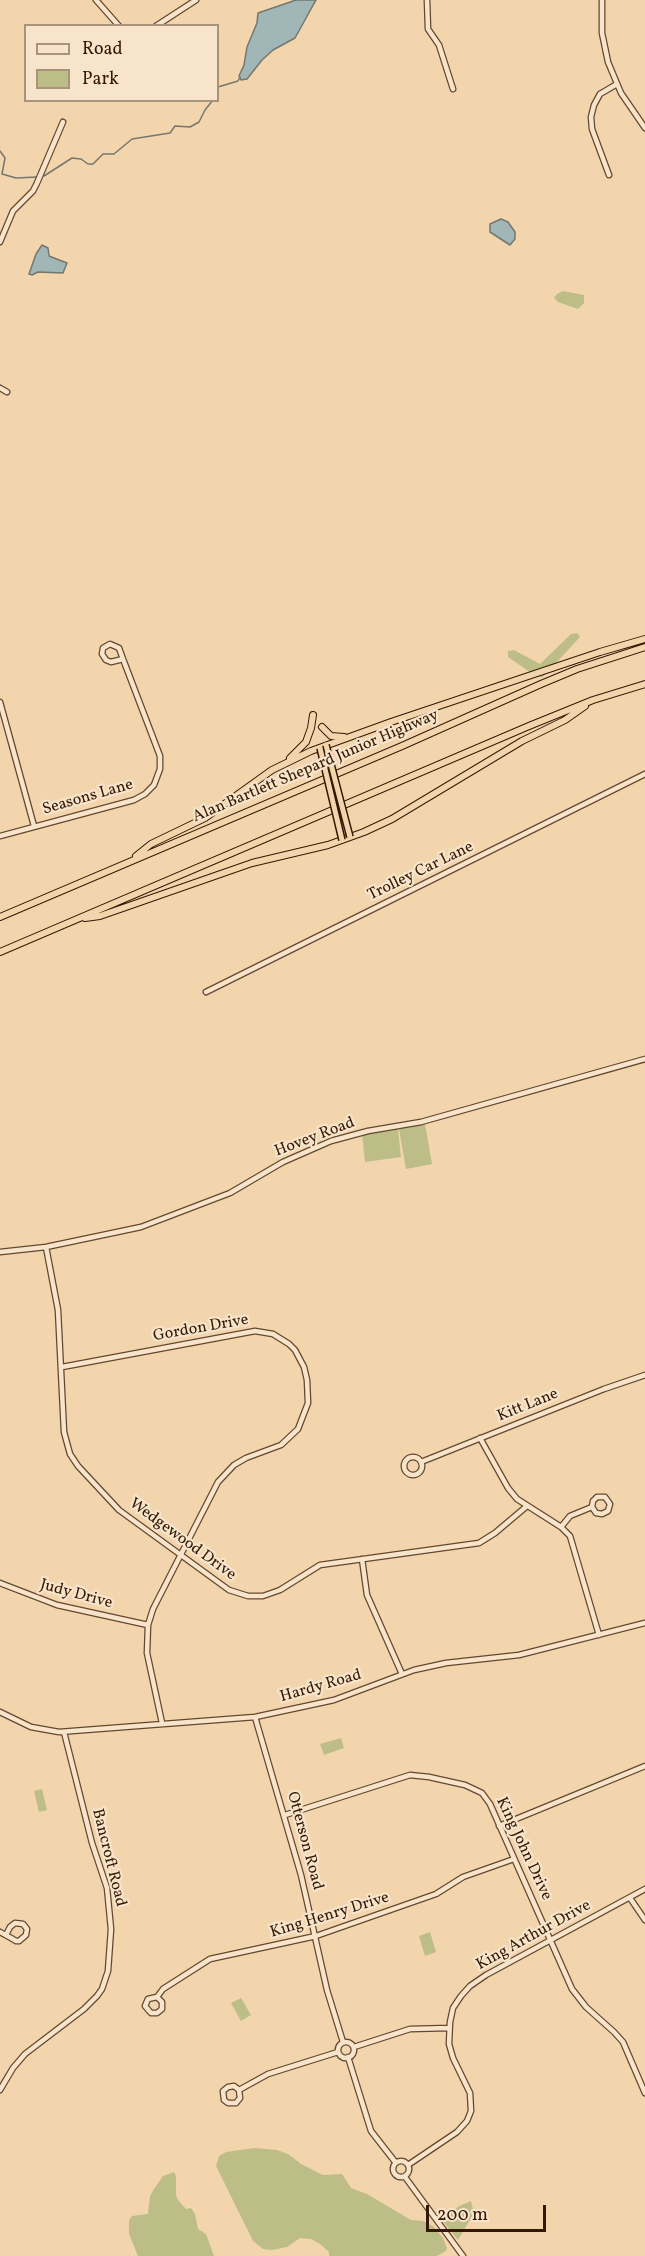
<!DOCTYPE html>
<style>
body{margin:0}
#map{position:relative;width:645px;height:2256px;overflow:hidden;background:#f3d5ad;font-family:Vollkorn,serif}
canvas{display:block}
.legend{position:absolute;left:24px;top:24px;width:195px;height:78px;box-sizing:border-box;background:#f7e4ca;border:2px solid #a9937a;margin:0;padding:8px 10px;list-style:none;font-size:18px;color:#331903}
.legend li{display:flex;align-items:center;gap:12px;height:30px}
.legend b{width:30px;border:2px solid #a9937a}
.scale{position:absolute;left:426px;top:2205px;width:120px;height:27px;box-sizing:border-box;border:3px solid #331903;border-top:0;padding-left:8px;font-size:18px;line-height:21px;white-space:nowrap;color:#331903;-webkit-text-stroke:4px #f7e4ca;paint-order:stroke}
</style>
<div id="map">
<canvas width="645" height="2256"></canvas>
<ul class="legend">
<li><b style="height:8px;background:#f7e4ca"></b>Road</li>
<li><b style="height:16px;background:#bdbd88"></b>Park</li>
</ul>
<div class="scale">200 m</div>
</div>
<script>
const ctx = document.querySelector('canvas').getContext('2d');
ctx.lineJoin = 'round';
function fillPath(path, color) {
  ctx.fillStyle = color;
  ctx.fill(path, 'evenodd');
}
function shape(rows) {
  const path = new Path2D();
  for (const r of rows) {
    if (r.length === 3) {
      path.moveTo(r[0] + r[2], r[1]);
      path.arc(r[0], r[1], r[2], 0, 2 * Math.PI);
      continue;
    }
    path.moveTo(r[0], r[1]);
    for (let i = 2; i < r.length; i += 2) path.lineTo(r[i], r[i + 1]);
  }
  return path;
}
function strokePath(path, color, width, dash) {
  ctx.strokeStyle = color;
  ctx.lineWidth = width;
  ctx.lineCap = dash ? 'butt' : 'round';
  ctx.setLineDash(dash || []);
  ctx.stroke(path);
}
function drawText(font, color, halo, rows, align = 'center') {
  ctx.font = font + ' Vollkorn,serif';
  ctx.lineWidth = 4.5;
  ctx.setLineDash([]);
  ctx.textBaseline = 'middle';
  ctx.strokeStyle = halo;
  ctx.fillStyle = color;
  for (const [text, x, y, turn = 0] of rows) {
    ctx.save();
    ctx.translate(x, y);
    ctx.rotate((+turn || 0) * Math.PI / 180);
    ctx.textAlign = isNaN(turn) ? turn : align;
    if (halo) ctx.strokeText(text, 0, 0);
    ctx.fillText(text, 0, 0);
    ctx.restore();
  }
}
fillPath(shape([
 [563,291,584,295,584,303,578,309,558,302,554,298,557,294],
 [577,633,580,637,543,677,537,677,508,657,508,651,514,650,540,664,571,634],
 [425,1124,432,1164,406,1169,399,1129],
 [398,1129,401,1157,365,1162,362,1134],
 [341,1738,344,1748,324,1755,320,1744],
 [42,1789,47,1810,39,1812,34,1791],
 [430,1932,436,1952,425,1956,419,1936],
 [241,1998,251,2015,241,2021,231,2003],
 [254,2148,277,2150,288,2154,301,2164,323,2175,342,2174,351,2188,367,2194,411,2220,423,2221,433,2226,443,2238,447,2248,446,2251,437,2256,329,2256,329,2252,320,2244,311,2239,300,2238,287,2247,272,2250,263,2249,253,2241,216,2166,219,2156,226,2152],
 [174,2172,176,2176,176,2195,178,2200,186,2209,191,2208,195,2214,198,2229,206,2234,214,2256,138,2256,129,2234,129,2220,132,2216,148,2214,150,2196,154,2189,163,2176],
 [471,2201,474,2213,458,2240,442,2220,459,2206]
]), '#bdbd88');
const water = shape([
 [296,0,316,0,295,38,273,50,262,60,247,79,241,80,239,76,244,65,247,47,257,23,258,13,296,0],
 [501,219,508,222,515,232,515,239,510,245,490,232,490,224,501,219],
 [42,245,48,248,49,256,67,263,63,273,38,272,32,275,29,274,36,254,42,245]
]);
fillPath(water, '#a1b6b6');
strokePath(water, '#75776e', 1.5);
strokePath(shape([
 [218,87,238,81,240,77],
 [0,151,5,158,2,174,16,178,37,177],
 [44,176,72,158,81,159,88,164,93,164,103,154,114,154,132,139,170,133,175,126,190,127,199,122,205,110,213,100]
]), '#75776e', 1.5);
const minor = shape([
 [96,0,119,26],
 [427,0,428,29,439,45,453,89],
 [602,0,602,33,608,62,621,93,645,128],
 [156,26,196,0],
 [609,175,592,129,591,117,594,105,600,94,617,84],
 [0,242,13,211,33,191,37,183,63,122],
 [0,388,7,392],
 [0,702,34,826],
 [0,836,134,800,145,794,154,785,160,769,160,756,123,659,119,648,110,644,103,648,102,654,106,660,111,662,123,659],
 [206,992,645,774],
 [46,1247,58,1310,64,1432,70,1454,78,1466,119,1510,229,1590,248,1596,263,1596,280,1590,320,1565,479,1543,495,1533,527,1506],
 [0,1252,46,1247,141,1227,230,1193,283,1162,331,1141,368,1131,421,1122,645,1059],
 [62,1367,255,1331,273,1334,289,1344,295,1350,304,1367,307,1380,308,1403,298,1429,281,1445,246,1458,234,1465,218,1482,153,1609,148,1625,147,1653,162,1723],
 [480,1438,508,1488,517,1499,561,1527,570,1536,599,1635],
 [413,1466,9],
 [421,1462,604,1389,645,1375],
 [561,1527,570,1516,592,1507,593,1501,597,1497,605,1497,610,1504,608,1511,602,1514,596,1513,592,1507],
 [362,1559,367,1595,402,1674],
 [0,1583,57,1605,148,1625],
 [0,1712,31,1727,59,1732,255,1717,334,1700,414,1670,446,1663,519,1655,645,1623],
 [255,1717,301,1875,327,1990,343,2042],
 [285,1815,410,1775,429,1777,465,1785,482,1793,490,1804,572,1989,586,2007,614,2032,623,2042,645,2093],
 [499,1826,645,1766],
 [630,1898,645,1920],
 [0,1932,11,1938,16,1941,19,1941,26,1935,27,1929,23,1924,15,1923,10,1927,6,1935],
 [157,1997,162,2002,162,2009,157,2013,151,2013,145,2006,148,1999,157,1997,163,1989,210,1959,316,1936,436,1894,463,1877,514,1859],
 [346,2050,8],
 [354,2047,410,2029,449,2028],
 [348,2057,371,2131,396,2163],
 [0,2090,13,2068,25,2054,84,2009,97,1996,102,1989,108,1971,111,1929,107,1888,92,1843,64,1732],
 [239,2090,240,2098,236,2103,228,2103,224,2100,223,2091,228,2087,234,2086,239,2090,268,2074,338,2052],
 [401,2169,8],
 [408,2165,457,2132,467,2121,471,2111,470,2093,453,2058,449,2044,450,2022,453,2008,461,1996,470,1986,486,1975,645,1889],
 [405,2177,463,2256]
]);
const highway = shape([
 [322,727,331,736,344,737],
 [290,758,306,742,311,728,313,715],
 [136,856,151,844,205,818,272,770,311,751,391,722,600,652,645,639],
 [0,917,402,746,541,684,577,669,645,647],
 [85,918,100,916,252,863,328,845,364,832,392,819,522,741,565,720,585,706],
 [0,952,529,726,593,700,645,684]
]);
strokePath(minor, '#63482e', 7);
strokePath(highway, '#331903', 8);
strokePath(minor, '#f7e4ca', 4.5);
strokePath(highway, '#f3d5ad', 6);
const majorBridge = shape([
 [326,745,350,837],
 [320,748,342,840]
]);
strokePath(majorBridge, '#331903', 8, []);
strokePath(majorBridge, '#f3d5ad', 5);
drawText('16px', '#331903', '#f7e4ca', [
 ["Alan Bartlett Shepard Junior Highway",316,767,-23],
 ["Seasons Lane",88,798,-16],
 ["Trolley Car Lane",421,872,-26],
 ["Hovey Road",315,1138,-21],
 ["Gordon Drive",201,1329,-10],
 ["Kitt Lane",528,1406,-22],
 ["Wedgewood Drive",182,1540,36],
 ["Judy Drive",76,1595,15],
 ["Hardy Road",321,1687,-16],
 ["Otterson Road",304,1841,75],
 ["King John Drive",523,1849,65],
 ["Bancroft Road",108,1858,76],
 ["King Henry Drive",330,1916,-17],
 ["King Arthur Drive",534,1936,-29]
]);
</script>
